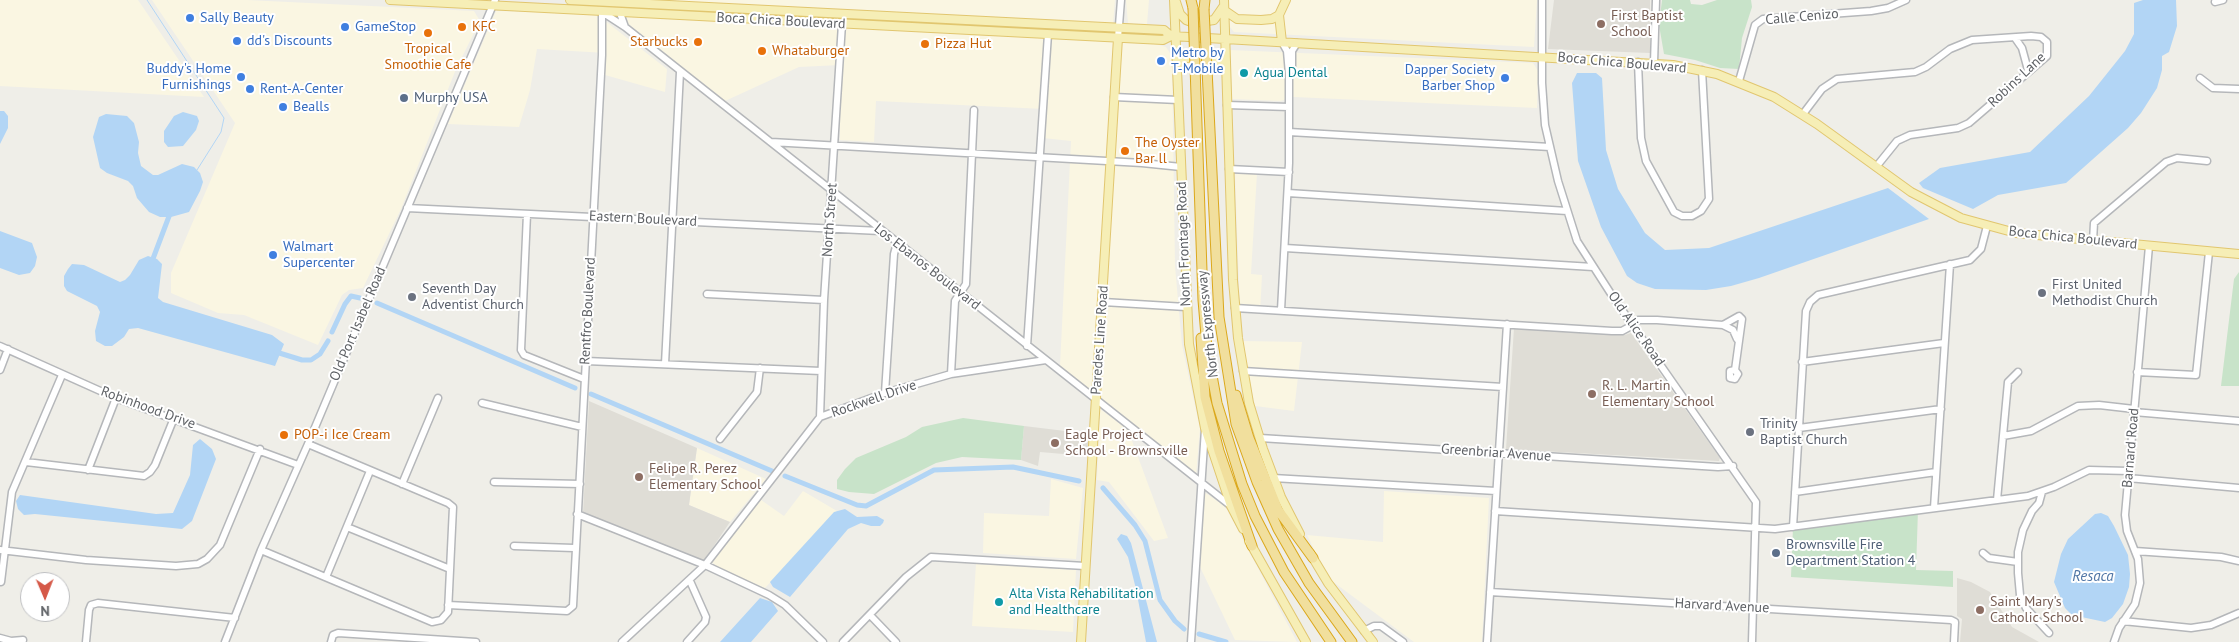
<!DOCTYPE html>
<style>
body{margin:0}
#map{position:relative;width:2239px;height:642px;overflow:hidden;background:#efeee8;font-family:"PT Sans",sans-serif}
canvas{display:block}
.north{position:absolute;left:20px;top:572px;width:50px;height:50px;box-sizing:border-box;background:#fff;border:1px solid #bfc0c2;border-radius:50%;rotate:179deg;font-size:14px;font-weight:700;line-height:20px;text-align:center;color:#5f6266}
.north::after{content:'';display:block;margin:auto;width:18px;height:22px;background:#d55948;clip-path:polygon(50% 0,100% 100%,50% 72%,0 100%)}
</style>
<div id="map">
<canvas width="2239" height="642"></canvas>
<div class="north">N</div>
</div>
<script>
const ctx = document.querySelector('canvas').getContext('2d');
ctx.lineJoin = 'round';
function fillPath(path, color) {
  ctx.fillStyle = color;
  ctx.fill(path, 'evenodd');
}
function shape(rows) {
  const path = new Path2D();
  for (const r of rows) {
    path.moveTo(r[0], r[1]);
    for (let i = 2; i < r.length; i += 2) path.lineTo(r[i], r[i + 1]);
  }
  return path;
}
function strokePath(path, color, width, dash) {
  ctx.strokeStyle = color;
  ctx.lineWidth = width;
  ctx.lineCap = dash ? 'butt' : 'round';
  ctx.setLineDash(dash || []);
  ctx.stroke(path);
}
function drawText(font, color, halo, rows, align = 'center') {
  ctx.font = font + ' "PT Sans",sans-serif';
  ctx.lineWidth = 4;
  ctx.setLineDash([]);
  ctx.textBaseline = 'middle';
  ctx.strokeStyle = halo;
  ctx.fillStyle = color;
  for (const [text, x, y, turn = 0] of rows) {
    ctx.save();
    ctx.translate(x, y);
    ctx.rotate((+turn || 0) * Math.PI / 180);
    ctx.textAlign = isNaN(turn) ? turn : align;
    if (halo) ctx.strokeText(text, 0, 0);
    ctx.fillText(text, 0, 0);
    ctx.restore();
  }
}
fillPath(shape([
 [0,0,138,0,204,97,0,86],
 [152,0,247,0,474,11,480,21,456,69,401,209,363,288,349,290,342,295,318,345,244,315,218,313,171,293,171,273,235,123],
 [660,0,1115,0,1113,24],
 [1126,0,1149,0,1147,24,1128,23],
 [1228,0,1537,0,1534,47,1234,32,1229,26],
 [496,11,595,13,667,69,665,92,605,75,606,53,537,49,530,90,519,127,448,124],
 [629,16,1048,38,1156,44,1166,47,1172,56,1175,266,1182,345,1200,429,1196,475,1060,366,1071,141,1043,138,1044,109,876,101,874,142,840,140,840,65,799,67,725,101,623,20],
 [1230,50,1533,63,1538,71,1537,108,1294,97,1280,101,1231,99],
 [1235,173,1257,173,1251,274,1262,275,1260,313,1240,312],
 [1242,341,1302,342,1294,411,1255,406],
 [1100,409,1128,430,1168,538,1154,541,1109,482,1097,480],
 [697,448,766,479,730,522,689,505],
 [1051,479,1083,488,1076,559,983,553,984,513,1049,516],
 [803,491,837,511,765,588,718,568,712,562,761,500,784,516],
 [1384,491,1489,498,1482,642,1414,642,1328,578,1307,535,1383,542],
 [1204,492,1225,506,1297,642,1235,640,1200,567],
 [976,564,1076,570,1073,632,972,626]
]), '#faf6e2');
fillPath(shape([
 [1554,0,1650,0,1650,53,1548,49],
 [1514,328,1625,335,1631,333,1720,458,1719,461,1506,449],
 [589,401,697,448,689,505,730,522,703,562,583,513],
 [1024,426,1090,434,1087,456,1040,452,1038,466,1021,460],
 [1957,578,1971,582,1990,592,2012,627,2039,642,1960,642,1962,619,1957,616]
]), '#dfddd6');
fillPath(shape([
 [1662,0,1690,0,1691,4,1702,5,1717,0,1751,0,1752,7,1742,38,1739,69,1720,68,1695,60,1664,54,1659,25],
 [2239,272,2239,386,2221,386,2234,279],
 [963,418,1024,426,1021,460,962,457,936,463,874,494,849,492,837,489,837,480,845,469,856,458,906,437,922,427],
 [1918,510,1916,570,1953,571,1953,587,1791,577,1793,527]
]), '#c8e3c9');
fillPath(shape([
 [2143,0,2176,0,2177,26,2169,52,2162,56,2162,70,2157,88,2141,113,2128,128,2066,183,1998,195,1973,209,1923,188,1919,183,1940,168,2030,152,2089,96,2125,51,2134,34,2134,3],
 [1577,73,1596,73,1602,78,1606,150,1618,189,1645,233,1665,250,1709,248,1888,188,1929,219,1759,278,1731,286,1706,290,1655,289,1637,283,1627,276,1601,227,1578,161,1572,83],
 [0,111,4,111,8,116,8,128,0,144],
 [183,112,197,116,199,121,196,130,183,146,168,147,164,142,164,131,174,116],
 [106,114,127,116,134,123,139,142,138,153,141,166,153,175,158,175,182,164,194,167,200,173,203,182,200,191,189,212,171,217,160,217,149,212,137,198,133,186,128,181,107,173,100,168,93,137,99,117],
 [0,231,32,243,37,257,35,266,30,273,19,275,0,268],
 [148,256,157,259,162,264,158,298,163,302,272,335,284,344,275,366,138,328,129,329,124,337,112,346,105,346,96,341,95,331,100,312,97,306,67,291,64,286,64,276,68,269,72,264,84,265,120,282,125,280,130,275,139,260],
 [200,439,212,449,216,459,192,521,182,529,35,514,24,515,18,509,16,501,20,495,156,514,173,513,190,475,193,445],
 [845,509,857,517,877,516,884,520,883,523,880,526,871,526,861,523,848,529,790,597,773,587,770,582,834,512],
 [2101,513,2108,516,2114,526,2128,555,2130,574,2129,587,2123,604,2112,618,2105,622,2072,615,2065,608,2054,582,2061,554,2068,539,2095,514],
 [1121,534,1127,536,1131,543,1157,642,1146,642,1136,589,1128,557,1117,539],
 [760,598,772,602,778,611,751,642,720,642]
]), '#b2d5f5');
strokePath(shape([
 [147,0,224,118,221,132,197,170]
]), '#b2d5f5', 1);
strokePath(shape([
 [151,264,171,211],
 [377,303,575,388],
 [332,332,345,304,351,296,360,298],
 [276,352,302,360,311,360,320,354,328,341],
 [591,394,772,471],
 [785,476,857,505,866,506,934,470,1013,467,1079,481],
 [1103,488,1135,525,1145,541,1160,600,1175,621,1184,629],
 [1199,634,1226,642]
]), '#b2d5f5', 5);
const minor = shape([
 [1542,0,1542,83,1545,125,1558,181,1577,241,1613,297,1756,502,1752,642],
 [2215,2,2223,0],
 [602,12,625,27,1231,506],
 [620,13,625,27],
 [1118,38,1121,0],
 [2015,38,2022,48,2028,70],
 [1638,62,1641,138,1646,161,1674,212,1682,216,1692,216,1701,211,1709,199,1702,70],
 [1654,63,1656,0],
 [1289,74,1292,67,1292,51,1297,43],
 [2200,78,2213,88,2239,89],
 [1739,81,1755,25,1763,19,1871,11,1888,8,1906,0],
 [1114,97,1178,100],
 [1227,105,1289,107],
 [1803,114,1822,89,1837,79,1915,72,1926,67,1950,49,1972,40,2031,36,2041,37,2047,42,2047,56,1969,123,1958,128,1910,135,1897,141,1876,167],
 [1289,132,1550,147],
 [771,142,1142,163,1181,167],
 [1229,169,1289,172],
 [1288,193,1567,211],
 [407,208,880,231],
 [527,214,521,350,524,355,584,379],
 [2093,241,2094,223,2166,162,2177,158,2207,161],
 [1285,248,1593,267],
 [707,294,824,300],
 [1103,302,1186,307],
 [1235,308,1612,331,1622,331,1633,325],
 [1281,310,1289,163,1289,74,1287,51,1282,42],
 [1632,324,1638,320,1657,320,1723,325,1739,316,1742,319,1735,370,1738,374,1735,379,1730,378,1730,371,1735,370],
 [1723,325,1733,330,1737,339],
 [0,346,116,398,298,465],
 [1027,346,1048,34],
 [586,361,821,371],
 [1802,362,1944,343],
 [665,364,680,72],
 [0,370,8,349],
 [1243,371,1503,387],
 [2137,372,2196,375,2209,252],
 [951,374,955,301,966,284,974,110],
 [885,393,894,254,897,243],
 [482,403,582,427],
 [2134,412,2239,421],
 [820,417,824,300,842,24],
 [1799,428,1941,409],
 [2003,436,2031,431,2078,406,2099,405,2134,409],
 [1260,438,1718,467,1733,466],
 [720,439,757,392,760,368],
 [26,462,144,476,150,472,155,465,174,418],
 [88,470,116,398],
 [1273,478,1496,491],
 [2128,478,2239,488],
 [494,482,580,484],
 [402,484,438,398],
 [1795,492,1936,472],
 [2042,492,2039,503,2032,511,2023,530,2018,552,2018,573,2020,595,2026,608,2049,633],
 [1997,500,2008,382,2018,372],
 [1934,508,1950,264],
 [1495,511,1775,529,2028,496,2054,487,2089,470,2129,471],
 [577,514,705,565,769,595,785,605,823,642],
 [347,527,450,569],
 [1793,527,1806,311,1810,302,1818,295,1970,260,1981,249,1987,226],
 [514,546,574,548],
 [0,550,86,560,176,566,198,564,207,559,220,545,260,449],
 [261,550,432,622,441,620,448,612,453,507,448,503,308,444],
 [2135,551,2221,557,2239,561],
 [1983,553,1989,558,2018,562],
 [326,577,370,471],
 [1,582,12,492,62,375],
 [1490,592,1951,620,1955,622,1954,642],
 [448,605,567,611,573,606,602,55,602,12],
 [870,615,896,642],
 [2123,621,2191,628,2211,625,2239,613],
 [1364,631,1374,626,1381,626,1403,642],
 [0,638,11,641,23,640],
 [86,642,89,610,91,605,98,603,235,618],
 [225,642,261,550,308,444,495,0],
 [331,642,333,635,338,633,476,642],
 [622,642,705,565,820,417,885,393,951,374,1046,360],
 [687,642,705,622,706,617,690,581],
 [843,642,906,577,931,557,1085,566],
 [1191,642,1205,429],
 [1487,642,1507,324],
 [2114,642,2119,628,2135,604,2140,583,2138,559,2127,531,2125,515,2149,246]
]);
const major = shape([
 [390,0,1163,40,1171,36,1225,39,1673,65,1717,74,1774,97,1817,124,1911,192,1961,218,2016,233,2239,254],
 [570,0,1164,30,1171,36],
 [1174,0,1189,344,1205,428,1231,506,1243,529],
 [1224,0,1233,280,1238,338,1249,403,1263,449,1281,497,1300,534],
 [1176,2,1180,14,1186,20,1194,23,1214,20,1223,7],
 [1224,10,1237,19,1261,20,1272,19,1279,15],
 [1282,42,1279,15,1286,0],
 [1178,68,1179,62,1186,58,1209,57,1217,59,1224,69],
 [1249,541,1306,642],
 [1310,553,1328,583,1373,642],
 [1081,642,1118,38]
]);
const highway = shape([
 [1191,0,1193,8],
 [1204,9,1205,0],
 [1195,66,1203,300,1207,348,1217,403,1242,484,1255,516,1284,572,1331,642],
 [1207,69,1219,317,1236,424,1257,482,1278,529,1309,583,1352,642],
 [1201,338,1205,397,1219,451,1252,546],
 [1236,395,1249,438,1278,510,1313,558]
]);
strokePath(minor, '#b5b7ba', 9);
strokePath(major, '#e1c66f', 10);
strokePath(highway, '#dba81c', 11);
strokePath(minor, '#fff', 6);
strokePath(major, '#f6eeb6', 8);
strokePath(highway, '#f1df9d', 9);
const highwayBridge = shape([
 [1193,8,1195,66],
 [1204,9,1207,69]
]);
strokePath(highwayBridge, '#dba81c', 11, []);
strokePath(highwayBridge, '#f1df9d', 9);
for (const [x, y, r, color] of [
 [190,18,5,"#3f7fe0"],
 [1601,24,5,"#8d6e63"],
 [345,27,5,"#3f7fe0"],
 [462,27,5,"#e8710a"],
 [428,33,5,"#e8710a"],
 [237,41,5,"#3f7fe0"],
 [698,42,5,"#e8710a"],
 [925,44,5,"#e8710a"],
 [762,51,5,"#e8710a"],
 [1161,61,5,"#3f7fe0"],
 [1244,73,5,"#0f9aa8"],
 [241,77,5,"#3f7fe0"],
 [1505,78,5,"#3f7fe0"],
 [250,89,5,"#3f7fe0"],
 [404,98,5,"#5c6f8a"],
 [283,107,5,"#3f7fe0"],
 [1125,151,5,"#e8710a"],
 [273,255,5,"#3f7fe0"],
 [2042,293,5,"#6b7280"],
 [412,297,5,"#6b7280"],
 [1592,394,5,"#8d6e63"],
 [1750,432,5,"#6b7280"],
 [284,435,5,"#e8710a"],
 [1055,443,5,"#8d6e63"],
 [639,477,5,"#8d6e63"],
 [1776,553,5,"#5c6f8a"],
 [999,602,5,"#0f9aa8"],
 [1980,610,5,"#8d6e63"]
]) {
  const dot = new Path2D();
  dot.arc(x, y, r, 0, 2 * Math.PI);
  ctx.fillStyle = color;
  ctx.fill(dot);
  strokePath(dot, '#fff', 2);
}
drawText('14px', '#785e54', '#fff', [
 ["First Baptist",1611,16],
 ["School",1611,32],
 ["R. L. Martin",1602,386],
 ["Elementary School",1602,402],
 ["Eagle Project",1065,435],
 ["School - Brownsville",1065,451],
 ["Felipe R. Perez",649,469],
 ["Elementary School",649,485],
 ["Saint Mary's",1990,602],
 ["Catholic School",1990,618]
], 'left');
drawText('14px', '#5f6266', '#fff', [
 ["Calle Cenizo",1802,17,-5],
 ["Boca Chica Boulevard",781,21,3],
 ["Boca Chica Boulevard",1622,63,5],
 ["Robins Lane",2017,80,-43],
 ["Eastern Boulevard",643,219,3],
 ["North Street",830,220,-86],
 ["Boca Chica Boulevard",2073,238,6],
 ["North Frontage Road",1184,244,-92],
 ["Los Ebanos Boulevard",927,267,38],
 ["Rentfro Boulevard",588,311,-87],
 ["Old Port Isabel Road",358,324,-67],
 ["North Expressway",1208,324,-96],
 ["Old Alice Road",1636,329,55],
 ["Paredes Line Road",1100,340,-86],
 ["Rockwell Drive",874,399,-19],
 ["Robinhood Drive",148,408,20],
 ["Barnard Road",2131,448,-85],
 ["Greenbriar Avenue",1496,453,4],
 ["Harvard Avenue",1722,606,3]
]);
drawText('14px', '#366cbe', '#fff', [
 ["Sally Beauty",200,18],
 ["GameStop",355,27],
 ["dd's Discounts",247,41],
 ["Metro by",1171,53],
 ["T-Mobile",1171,69],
 ["Buddy's Home",231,69,"right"],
 ["Furnishings",231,85,"right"],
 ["Dapper Society",1495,70,"right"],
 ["Barber Shop",1495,86,"right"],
 ["Rent-A-Center",260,89],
 ["Bealls",293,107],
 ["Walmart",283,247],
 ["Supercenter",283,263]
], 'left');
drawText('14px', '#c56008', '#fff', [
 ["KFC",472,27],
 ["Starbucks",688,42,"right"],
 ["Pizza Hut",935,44],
 ["Tropical",428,49,"center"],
 ["Smoothie Cafe",428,65,"center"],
 ["Whataburger",772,51],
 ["The Oyster",1135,143],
 ["Bar ll",1135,159],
 ["POP-i Ice Cream",294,435]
], 'left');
drawText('14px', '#0d838f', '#fff', [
 ["Agua Dental",1254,73],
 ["Alta Vista Rehabilitation",1009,594],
 ["and Healthcare",1009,610]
], 'left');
drawText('14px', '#4e5e75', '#fff', [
 ["Murphy USA",414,98],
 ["Brownsville Fire",1786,545],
 ["Department Station 4",1786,561]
], 'left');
drawText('14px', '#5b616d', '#fff', [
 ["First United",2052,285],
 ["Methodist Church",2052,301],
 ["Seventh Day",422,289],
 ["Adventist Church",422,305],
 ["Trinity",1760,424],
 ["Baptist Church",1760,440]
], 'left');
drawText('italic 15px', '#5076a6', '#fff', [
 ["Resaca",2093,577]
]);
</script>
